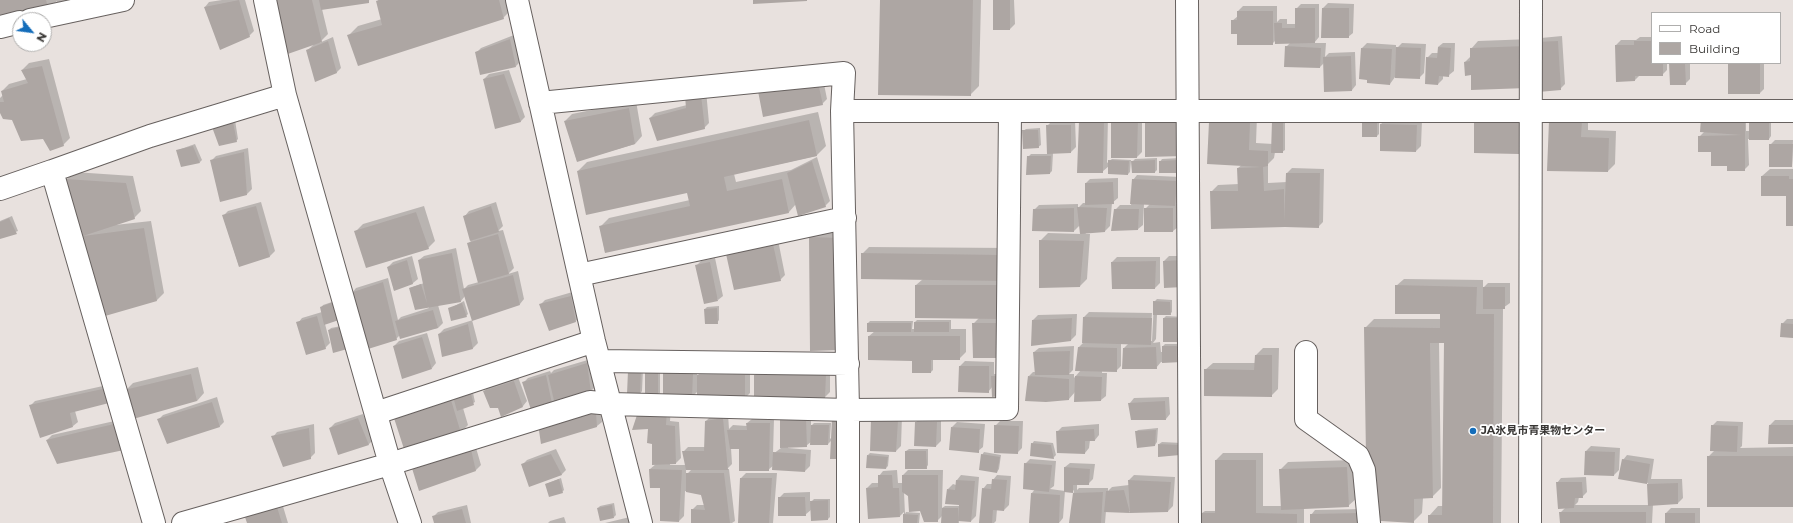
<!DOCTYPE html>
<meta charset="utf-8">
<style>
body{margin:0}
#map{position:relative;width:1793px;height:523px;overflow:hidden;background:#e8e1de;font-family:Montserrat,sans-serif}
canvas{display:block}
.legend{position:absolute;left:1651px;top:12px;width:130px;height:52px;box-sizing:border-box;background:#fff;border:1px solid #afaead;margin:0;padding:5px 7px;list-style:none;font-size:12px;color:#373533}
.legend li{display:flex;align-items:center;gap:8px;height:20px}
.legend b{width:20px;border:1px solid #afaead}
.north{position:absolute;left:12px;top:12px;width:40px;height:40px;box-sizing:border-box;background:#fff;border:1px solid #afaead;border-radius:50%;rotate:119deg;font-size:11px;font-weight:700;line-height:16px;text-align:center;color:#373533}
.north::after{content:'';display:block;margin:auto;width:14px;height:18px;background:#146dba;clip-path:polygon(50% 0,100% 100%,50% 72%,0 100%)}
</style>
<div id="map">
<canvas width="1793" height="523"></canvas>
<ul class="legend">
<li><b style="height:5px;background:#fff"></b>Road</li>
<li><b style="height:11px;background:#ada6a3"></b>Building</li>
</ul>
<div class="north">N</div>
</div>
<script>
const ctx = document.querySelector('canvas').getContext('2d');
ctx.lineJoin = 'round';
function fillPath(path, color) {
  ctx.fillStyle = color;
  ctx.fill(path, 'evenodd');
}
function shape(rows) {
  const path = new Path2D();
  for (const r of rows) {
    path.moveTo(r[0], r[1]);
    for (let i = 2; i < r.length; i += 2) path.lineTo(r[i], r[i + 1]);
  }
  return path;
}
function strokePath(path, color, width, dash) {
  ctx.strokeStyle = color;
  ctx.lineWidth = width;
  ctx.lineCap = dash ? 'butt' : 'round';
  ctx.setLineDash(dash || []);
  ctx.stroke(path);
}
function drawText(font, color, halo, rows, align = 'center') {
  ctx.font = font + ' Montserrat,"Noto Sans JP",sans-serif';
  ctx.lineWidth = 3.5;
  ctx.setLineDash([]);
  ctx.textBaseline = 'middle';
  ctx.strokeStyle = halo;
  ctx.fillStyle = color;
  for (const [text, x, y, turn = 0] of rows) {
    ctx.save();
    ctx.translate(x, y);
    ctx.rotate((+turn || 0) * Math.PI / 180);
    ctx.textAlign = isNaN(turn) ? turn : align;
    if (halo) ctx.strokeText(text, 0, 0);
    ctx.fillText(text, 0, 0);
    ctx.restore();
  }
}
fillPath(shape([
 [0,0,75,0,57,3,57,1,48,9],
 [222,0,245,0,254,31,249,36,205,7,209,2],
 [270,0,370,0,322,9,328,34,319,43,333,37,341,68,336,73,308,50,315,43],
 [378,0,510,0,512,9,503,18,349,35,358,26,382,19],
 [881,0,981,0,979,86,970,95],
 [994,0,1014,0,1015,24,1010,29],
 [1328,3,1354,4,1353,33,1348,37,1323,8],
 [1301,4,1319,4,1319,37,1314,43,1326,43,1325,57,1329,53,1355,52,1356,85,1352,90,1324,63,1320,67,1285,66,1286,47,1291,42,1276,40,1272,44,1238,33,1232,21,1238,16,1238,11,1243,6,1277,6,1277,22,1280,19,1287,19,1287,24,1296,24,1296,9],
 [514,35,521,61,516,66,476,53,481,48],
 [1562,36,1565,84,1560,89,1538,91,1541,38],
 [1640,37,1652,37,1652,63,1667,63,1667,70,1662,75,1640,75,1635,80,1616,45,1621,40,1636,40],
 [1532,39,1472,74,1465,62,1471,56,1471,49,1478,41],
 [1367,43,1396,45,1396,49,1402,43,1426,44,1424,73,1419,78,1395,77,1390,84,1362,48],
 [1443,43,1455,43,1454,71,1449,75,1443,75,1443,79,1438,84,1427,58,1432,53,1438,53,1438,47],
 [49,59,70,138,63,145,44,138,0,111,0,98,3,95,2,91,9,84,27,79,22,70,29,63],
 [1670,63,1690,63,1690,79,1685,84],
 [1729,63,1764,63,1764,89,1760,93],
 [509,70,525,117,520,122,484,79,489,74],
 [822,74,827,99,822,104,764,116],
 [706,90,709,123,704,128,650,118,655,113,687,105],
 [636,101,642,136,635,144,577,161,565,121,572,114],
 [818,112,826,146,816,156,734,174,736,182,791,170,817,157,830,201,825,206,796,204,789,212,605,252,600,227,609,218,690,200,688,192,578,171,587,162],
 [1142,115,1142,152,1137,157,1112,157],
 [1217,115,1257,116,1256,143,1273,144,1273,122,1285,120,1285,150,1282,152,1275,152,1274,158,1268,164,1268,183,1287,182,1287,173,1292,168,1324,169,1323,222,1318,227,1285,226,1211,192,1218,185,1239,184,1238,168,1243,164,1210,122],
 [1588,115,1588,130,1616,131,1615,164,1608,171,1550,121],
 [1524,116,1523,148,1518,153,1475,152],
 [1108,117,1107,163,1112,159,1131,160,1130,172,1128,174,1109,166,1102,172,1080,121],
 [1746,117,1746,131,1750,131,1771,117,1771,136,1769,139,1748,139,1749,165,1744,170,1728,165,1699,137,1704,132],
 [1188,118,1146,156,1146,124,1151,119],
 [1365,118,1379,118,1379,134,1377,136],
 [1386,119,1422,120,1421,146,1416,151,1381,150,1381,124],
 [235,120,238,139,236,141,214,127],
 [1075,120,1076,147,1071,152,1053,153,1052,171,1050,173,1028,157,1031,154,1048,154,1047,126,1052,121],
 [1040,128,1041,145,1038,147,1023,131,1026,129],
 [1775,140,1793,140,1792,166,1770,145],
 [195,144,202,160,200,162,182,166,178,150],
 [248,148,252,189,247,194,211,161,216,156],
 [1157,158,1157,170,1155,172,1132,162,1135,159],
 [1180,158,1160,172,1160,162,1162,159],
 [1770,169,1793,169,1793,225,1787,195,1762,176],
 [74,172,133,176,141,211,134,218,115,225,151,221,164,293,157,300,105,315,67,179],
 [1137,175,1181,177,1180,200,1176,204,1178,204,1178,227,1173,231,1144,210,1150,204,1144,204,1143,225,1138,229,1115,210,1120,205,1131,205,1133,180],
 [1118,178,1118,198,1112,203,1110,226,1105,231,1085,232,1086,234,1090,234,1087,279,1080,286,1040,241,1048,233,1081,234,1080,225,1074,231,1034,210,1039,205,1078,204,1078,208,1083,203,1086,203,1086,183,1090,179],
 [261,202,275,251,270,256,239,266,223,216,228,211],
 [496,202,503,226,498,231,503,230,514,268,508,274,518,271,524,299,520,304,472,320,478,343,473,348,443,356,439,334,444,329,473,320,465,296,461,301,438,305,443,323,438,328,400,335,396,339,352,293,356,288,388,278,398,320,401,317,429,308,428,305,410,288,424,283,419,260,424,256,456,248,464,289,468,285,479,282,468,244,471,241,465,216,469,211],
 [424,206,435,241,428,248,356,231,363,224],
 [12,216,18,231,0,238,0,221],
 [817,230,848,231,848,342,810,237],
 [778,240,785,275,780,280,727,254],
 [869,247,1011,248,1005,352,973,324,979,318,916,285,923,279,862,254],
 [412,256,418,279,413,283,394,290,388,267,393,262],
 [1169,256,1187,256,1188,281,1164,261],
 [1117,257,1160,257,1160,283,1155,288,1112,262],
 [715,258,723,296,718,300,696,266,701,261],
 [1404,279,1483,280,1483,288,1488,283,1510,283,1510,303,1503,308,1501,523,1429,523,1429,516,1438,506,1443,506,1445,342,1439,342,1441,488,1432,497,1423,498,1422,513,1413,522,1365,328,1374,319,1441,319,1441,313,1396,286],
 [576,291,580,316,576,321,540,305,545,300],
 [1157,299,1172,300,1172,312,1170,314,1157,314,1156,339,1153,343,1160,342,1161,352,1163,352,1163,346,1165,344,1185,344,1181,361,1161,362,1156,368,1123,368,1124,348,1128,344,1121,343,1121,366,1116,371,1102,371,1102,373,1107,373,1106,396,1101,400,1075,392,1069,399,1029,376,1033,372,1036,372,1034,352,1039,348,1074,346,1073,370,1069,374,1074,374,1074,378,1081,370,1079,347,1083,343,1084,317,1089,312,1152,313,1150,341,1152,341,1154,302],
 [338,300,325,324,330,343,325,348,298,323,302,318,322,312,321,308,323,305],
 [464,301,468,314,466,316,449,309],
 [719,306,719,320,717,323,705,309,707,307],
 [1077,314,1076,335,1071,340,1033,320,1038,315],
 [1166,316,1184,317,1182,338,1164,318],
 [1787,319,1793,319,1793,337,1782,324],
 [917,320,951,320,951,329,966,329,966,352,959,359,933,359,933,370,931,372,869,336,875,331,868,323,870,321,913,321,912,329,915,329,915,322],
 [346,325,353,345,329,330,331,328],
 [427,333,436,363,432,368,394,346,399,341],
 [1263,348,1279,348,1278,389,1271,396,1205,370,1213,363,1256,363,1256,355],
 [591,359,596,386,591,391,552,408,523,383,528,378,550,371,551,373,554,370],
 [965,361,994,362,994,374,1003,374,988,392,960,366],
 [198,367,204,393,197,401,126,390,133,383],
 [643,369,642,391,640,394,628,393],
 [669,369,697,369,697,376,703,370,750,371,750,393,745,398,698,391,692,397,664,373],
 [660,370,660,393,657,395,646,372],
 [760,370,830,371,830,392,825,397,755,396,755,375],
 [518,377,527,401,523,406,499,407,484,391,489,386],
 [112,384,75,411,78,422,73,426,30,406,35,401],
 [472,388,475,402,463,408,468,425,461,432,394,415],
 [217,397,224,422,219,427,158,420,163,415],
 [1169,397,1170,414,1166,419,1130,403,1134,398],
 [600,407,602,422,597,426,542,442],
 [671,407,670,421,679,422,681,458,676,463,670,463,670,465,686,465,683,452,688,447,706,447,706,421,711,416,728,414,729,429,733,425,747,426,747,423,752,419,774,419,773,454,781,448,811,414,811,426,814,423,831,423,830,438,832,440,828,444,811,444,812,441,806,446,788,447,788,448,811,450,810,466,805,471,774,465,768,470,740,448,731,448,732,464,727,469,729,469,735,521,732,523,692,523,692,510,697,505,705,505,701,494,685,491,684,516,679,521,650,469,656,464,653,443],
 [686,469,692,469,686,475],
 [363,414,374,439,369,444,338,453,330,428,335,423],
 [902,416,901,446,896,451,872,420],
 [921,418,941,418,941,441,936,446,916,422],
 [119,420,129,444,47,440,52,435],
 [1775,420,1793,420,1793,443,1769,443,1770,425],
 [1000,421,1023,421,1022,448,1017,453,995,426],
 [1717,421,1743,422,1742,446,1740,448,1793,447,1793,506,1708,457,1715,450,1712,426],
 [957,422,985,424,983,447,978,451,952,427],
 [314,424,315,453,310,458,273,437,277,432],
 [1099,424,1099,435,1095,440,1090,440,1089,448,1085,453,1057,432,1062,427],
 [1158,428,1157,442,1155,445,1136,432,1138,430],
 [474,441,481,465,476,470,419,489],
 [1034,441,1053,443,1056,455,1053,458,1032,444],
 [1162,442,1182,443,1182,452,1159,444],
 [1591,446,1620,448,1619,470,1614,475,1586,451],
 [556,449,566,470,561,475,522,465,527,460],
 [909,449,928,449,928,465,926,468,906,451],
 [984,452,1001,455,999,469,997,472,982,455],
 [870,453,889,455,888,466,886,468,868,455],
 [1223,453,1263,453,1263,506,1282,506,1280,470,1288,462,1354,460,1356,499,1348,506,1304,508,1304,523,1202,523,1202,513,1205,511,1216,511,1216,460],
 [1627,455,1654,459,1651,479,1682,479,1683,498,1678,503,1653,504,1652,523,1561,523,1560,513,1566,507,1557,483,1561,478,1586,477,1587,492,1582,497,1579,497,1578,502,1575,505,1649,505,1648,483,1620,478,1623,460],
 [1030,459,1056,461,1054,486,1050,489,1065,491,1065,467,1070,463,1095,464,1093,479,1088,484,1077,484,1077,490,1079,488,1108,488,1108,491,1112,487,1129,485,1129,480,1134,475,1175,477,1173,506,1168,511,1106,511,1105,523,1070,523,1074,490,1072,492,1065,491,1063,518,1059,523,1053,523,1032,493,1035,489,1025,464],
 [897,470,898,483,903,483,903,475,908,470,943,470,942,508,945,506,962,506,948,489,953,484,956,485,957,480,961,475,979,477,976,516,971,521,959,520,959,523,942,523,942,516,937,521,904,492,905,514,906,512,920,513,919,523,904,523,904,512,900,516,867,488,872,483,879,483,879,476,883,471],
 [746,473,777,473,773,523,739,523,741,478],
 [997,475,1011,476,1009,505,1004,510,997,509,996,521,994,523,980,523,983,489,987,484,992,484,993,480],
 [561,478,564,490,562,492,546,484],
 [810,492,810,503,814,499,830,499,830,517,828,519,812,509,805,515,779,498,784,493],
 [282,503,288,523,248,523,246,517,251,512],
 [614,503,616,515,614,517,598,508,600,506],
 [467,505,471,523,436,523,433,517,438,512],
 [1671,508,1700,508,1700,523,1666,523,1666,513],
 [1363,509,1363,523,1311,523,1311,515,1315,510],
 [564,517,566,523,548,523,550,521],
 [630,517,631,523,605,523]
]), '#0003');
fillPath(shape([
 [0,0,46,0,49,10,0,25],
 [239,0,250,37,220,50,204,7],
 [269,0,312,0,322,42,282,56],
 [319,0,369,0,369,3,321,10],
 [379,0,499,0,504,19,358,66,347,35,382,25,376,1],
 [753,0,807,0,807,1,753,4],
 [880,0,973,0,971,96,878,95],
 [993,0,1010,0,1010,30,993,30],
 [1295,8,1315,8,1315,43,1275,44,1274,23,1282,23,1282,28,1295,28],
 [1322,8,1349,8,1349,38,1321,38],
 [1237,11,1273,11,1273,45,1237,45,1237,34,1231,34,1231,20,1237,20],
 [510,39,516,67,480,75,475,52],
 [328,41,337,73,315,82,306,50],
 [1558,41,1561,90,1538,92,1535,42],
 [1634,41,1652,41,1652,63,1663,63,1663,76,1635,76,1635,81,1616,82,1615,45,1634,45],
 [1285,46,1321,48,1320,68,1284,67],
 [1525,46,1527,88,1471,90,1471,75,1465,76,1464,62,1470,61,1470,48],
 [1396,47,1421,48,1420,79,1395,78],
 [1438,47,1451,48,1449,77,1439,76,1438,85,1425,84,1426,57,1437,58],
 [1361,48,1392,49,1390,85,1367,83,1367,80,1359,79],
 [1351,56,1352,91,1324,92,1323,57],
 [1669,63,1685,63,1686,85,1670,85],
 [1728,63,1760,63,1760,94,1728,94],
 [42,66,64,146,50,151,43,139,21,141,12,120,3,119,0,113,0,102,4,102,1,91,28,83,21,70],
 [504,74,521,122,495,129,483,79],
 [817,78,823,105,763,117,758,91],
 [701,95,705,129,657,141,649,118,686,108,685,96],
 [629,108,635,144,577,162,564,121],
 [1701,118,1745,119,1745,171,1727,171,1727,166,1711,166,1711,152,1698,152,1698,136,1741,135,1700,132],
 [1749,118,1769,119,1769,140,1749,140],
 [809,120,817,156,724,177,727,191,782,179,789,213,605,253,599,226,690,206,687,193,586,215,577,171],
 [1111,120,1138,120,1137,158,1111,158],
 [1362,120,1377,120,1377,137,1362,137],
 [1474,120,1519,121,1519,154,1474,153],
 [1079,121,1104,121,1103,173,1077,173],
 [1272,121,1283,122,1283,153,1271,153],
 [1549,121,1582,121,1581,137,1609,138,1608,172,1547,171],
 [233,122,237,142,219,146,212,127],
 [1209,122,1250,123,1249,150,1268,151,1268,166,1263,167,1264,191,1284,189,1284,221,1286,173,1320,173,1319,228,1285,227,1211,229,1210,191,1238,191,1237,168,1261,167,1207,164],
 [1145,123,1184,123,1184,156,1145,157],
 [1380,124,1417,125,1416,152,1380,151],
 [1046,125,1071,125,1071,153,1047,154],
 [1022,130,1038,130,1039,148,1023,149],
 [1769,144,1793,144,1792,167,1769,167],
 [193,146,200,163,181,167,176,150],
 [244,152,247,195,220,202,210,160],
 [1027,156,1051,156,1050,174,1026,175],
 [1108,160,1129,161,1128,175,1108,174],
 [1155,160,1155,173,1132,173,1131,161],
 [1178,160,1179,173,1159,173,1159,161],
 [812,161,826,207,798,216,787,173],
 [1761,176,1789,176,1789,179,1793,179,1793,226,1786,226,1786,196,1761,196],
 [66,179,126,183,135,219,83,236,144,228,157,301,105,316],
 [1132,179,1177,181,1175,206,1130,204],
 [1113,182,1114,204,1085,205,1085,183],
 [256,206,270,257,239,267,222,215],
 [491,206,499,232,470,241,463,216],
 [1077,207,1107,208,1105,232,1080,234],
 [1074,208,1074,232,1032,231,1033,209],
 [1144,208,1173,208,1173,232,1144,232],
 [1114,209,1139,209,1138,230,1111,231],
 [416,212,429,249,366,268,354,231],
 [9,218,17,234,0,239,0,222],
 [498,234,509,274,478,283,467,243],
 [809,237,842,238,841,350,810,351],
 [1039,240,1084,241,1080,287,1039,288],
 [773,244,781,281,734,290,726,254],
 [452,253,461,302,415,310,409,288,421,284,427,303,418,260],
 [861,253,1004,255,1004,281,861,279],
 [407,260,413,284,394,291,387,267],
 [1183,260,1183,287,1164,288,1163,261],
 [1156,261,1155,289,1112,289,1111,262],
 [710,262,718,301,704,304,695,265],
 [513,275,520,305,472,321,462,289],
 [383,282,397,340,368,349,350,293],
 [915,285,1000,285,999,319,915,318],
 [1395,285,1477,287,1476,314,1494,314,1493,523,1428,523,1428,515,1442,515,1444,343,1430,343,1433,498,1414,499,1414,523,1381,521,1366,457,1364,327,1440,328,1440,314,1395,314],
 [1483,287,1505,287,1505,309,1483,309],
 [571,296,576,322,549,331,539,304],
 [336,301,339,320,324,325,320,307],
 [1153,301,1170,302,1171,315,1153,315],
 [462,303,467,317,451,321,448,308],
 [717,308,718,324,705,324,704,309],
 [433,310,438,328,400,339,395,321],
 [317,316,326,349,306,355,296,322],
 [1083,317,1152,318,1151,345,1082,343],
 [1072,318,1071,341,1031,346,1032,320],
 [1163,318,1182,318,1180,342,1163,342],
 [914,322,949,322,949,332,914,332],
 [867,323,911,323,911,332,867,332],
 [972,323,1000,323,1000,358,973,358],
 [1781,323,1793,324,1793,338,1780,337],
 [468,324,473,349,442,357,438,334],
 [344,326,351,348,333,353,328,330],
 [868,336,960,336,960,360,931,360,931,373,912,373,912,361,868,360],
 [422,337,432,369,402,379,393,346],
 [1162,346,1183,346,1182,362,1162,363],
 [1078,347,1117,348,1117,372,1075,371],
 [1156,347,1157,369,1122,369,1123,348],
 [1070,351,1069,375,1035,375,1033,352],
 [1255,355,1272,355,1272,397,1204,396,1204,369,1254,370],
 [587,363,591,392,555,405,548,375],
 [959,366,989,366,989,393,958,392],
 [628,371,641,371,640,395,627,394],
 [645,372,658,372,658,396,645,396],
 [663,373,693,374,692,398,663,397],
 [191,374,197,401,133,419,124,390],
 [546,375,553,408,532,413,522,382],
 [697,375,745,375,745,399,697,399],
 [754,375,826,375,825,398,754,397],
 [991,376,1001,376,1002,396,992,397],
 [1028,376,1069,379,1069,400,1046,402,1025,401],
 [1075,376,1102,377,1101,401,1074,402],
 [514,381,523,407,501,417,498,408,490,408,483,391],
 [107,388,109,403,70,413,73,427,40,438,29,405],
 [470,390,474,405,457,411,452,393],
 [451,400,461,433,404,449,393,415],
 [1165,401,1166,420,1131,420,1128,403],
 [212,402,220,427,167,444,157,419],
 [667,411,666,425,675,426,676,464,652,465,652,444,647,443,648,429,632,430,638,412],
 [596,412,597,427,541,444,538,424],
 [358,418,369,445,338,455,329,428],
 [723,418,728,470,686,470,682,451,704,451,705,421],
 [806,418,807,447,780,448,780,419],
 [832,419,845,419,842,459,830,459],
 [871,419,898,421,896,452,870,451],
 [915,422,937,422,936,447,914,446],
 [746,423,770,423,769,471,739,471,739,449,730,449,727,430,747,430],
 [114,424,124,450,57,464,46,440],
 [811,425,829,425,828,445,810,445],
 [994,425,1019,426,1018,454,994,453],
 [1711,425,1738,426,1737,452,1710,451],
 [1769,425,1793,425,1793,444,1768,444],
 [951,427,980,429,979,453,949,450],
 [309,428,311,459,283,467,271,436],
 [1094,429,1095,441,1085,441,1085,454,1057,453,1056,431],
 [1156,430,1155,446,1137,448,1135,431],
 [1031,443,1051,445,1054,459,1030,456],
 [1158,444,1180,445,1180,455,1158,457],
 [470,445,476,471,419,491,411,465],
 [905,451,926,451,927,469,905,469],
 [1585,451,1615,452,1614,476,1584,475],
 [773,452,806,454,805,472,772,470],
 [551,454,562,475,529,487,521,464],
 [981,454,1000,457,997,473,979,470],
 [867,455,888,457,886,469,866,468],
 [1707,456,1793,456,1793,507,1707,507],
 [1622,459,1650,464,1647,484,1678,483,1678,504,1648,506,1647,484,1618,479],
 [1215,460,1256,460,1256,513,1297,514,1297,523,1201,523,1201,513,1215,513],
 [1024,463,1052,465,1049,492,1023,489],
 [1064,467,1090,469,1089,485,1073,485,1073,493,1064,492],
 [1347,467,1349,507,1281,510,1279,469],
 [649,469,682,470,679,522,660,521,660,488,650,488],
 [686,473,724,473,730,523,691,523,691,509,705,510,701,495,686,492],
 [878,475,892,475,893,488,899,488,900,517,868,519,866,488,878,487],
 [902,475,938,475,938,522,924,522,920,511,909,512,908,496,902,492],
 [740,478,772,478,769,523,738,523],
 [559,479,563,493,549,497,545,484],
 [992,479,1007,480,1004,511,993,510,992,523,979,523,982,488,991,489],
 [956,480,975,481,971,522,958,521,958,523,941,523,942,508,958,508,958,521,959,505,945,504,947,489,955,490],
 [1128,480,1171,482,1168,512,1130,513],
 [1556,482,1582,482,1583,498,1575,498,1574,508,1558,509],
 [1124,490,1130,513,1104,512,1106,491],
 [1103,492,1101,523,1069,523,1073,493],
 [1031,493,1060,495,1059,523,1029,523],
 [778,497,805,497,806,516,778,516],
 [828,500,828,520,811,521,810,501],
 [612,505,614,518,600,521,597,508],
 [277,507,282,523,247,523,245,517],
 [462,509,466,523,434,523,432,516],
 [1559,512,1646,512,1646,523,1560,523],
 [1358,513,1358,523,1310,523,1310,514],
 [1665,513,1695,513,1695,523,1665,523],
 [903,514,918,515,917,523,903,523]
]), '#ada6a3');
const minor = shape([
 [265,0,285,95,390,464,410,523],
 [517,0,594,341,641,523],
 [1187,0,1190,523],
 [30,20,123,0],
 [0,27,20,22],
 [540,103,844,73,842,111,848,410,848,523],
 [842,111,1793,111],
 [52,171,150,136,285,95],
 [0,189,52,171,154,523],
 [579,275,845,218],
 [1306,352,1306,419,1358,456,1364,470,1369,523],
 [599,361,848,364],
 [376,413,594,341],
 [183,523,390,464,590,402,611,404,848,410,1007,409,1010,112],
 [1530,523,1531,0]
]);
strokePath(minor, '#67615f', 24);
strokePath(minor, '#fff', 22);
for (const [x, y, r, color] of [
 [1473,431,4,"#146dba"]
]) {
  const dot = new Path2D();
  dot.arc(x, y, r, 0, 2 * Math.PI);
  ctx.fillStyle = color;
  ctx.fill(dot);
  strokePath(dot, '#fff', 1.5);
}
drawText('bold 11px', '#373533', '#fff', [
 ["JA氷見市青果物センター",1481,431]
], 'left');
</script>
